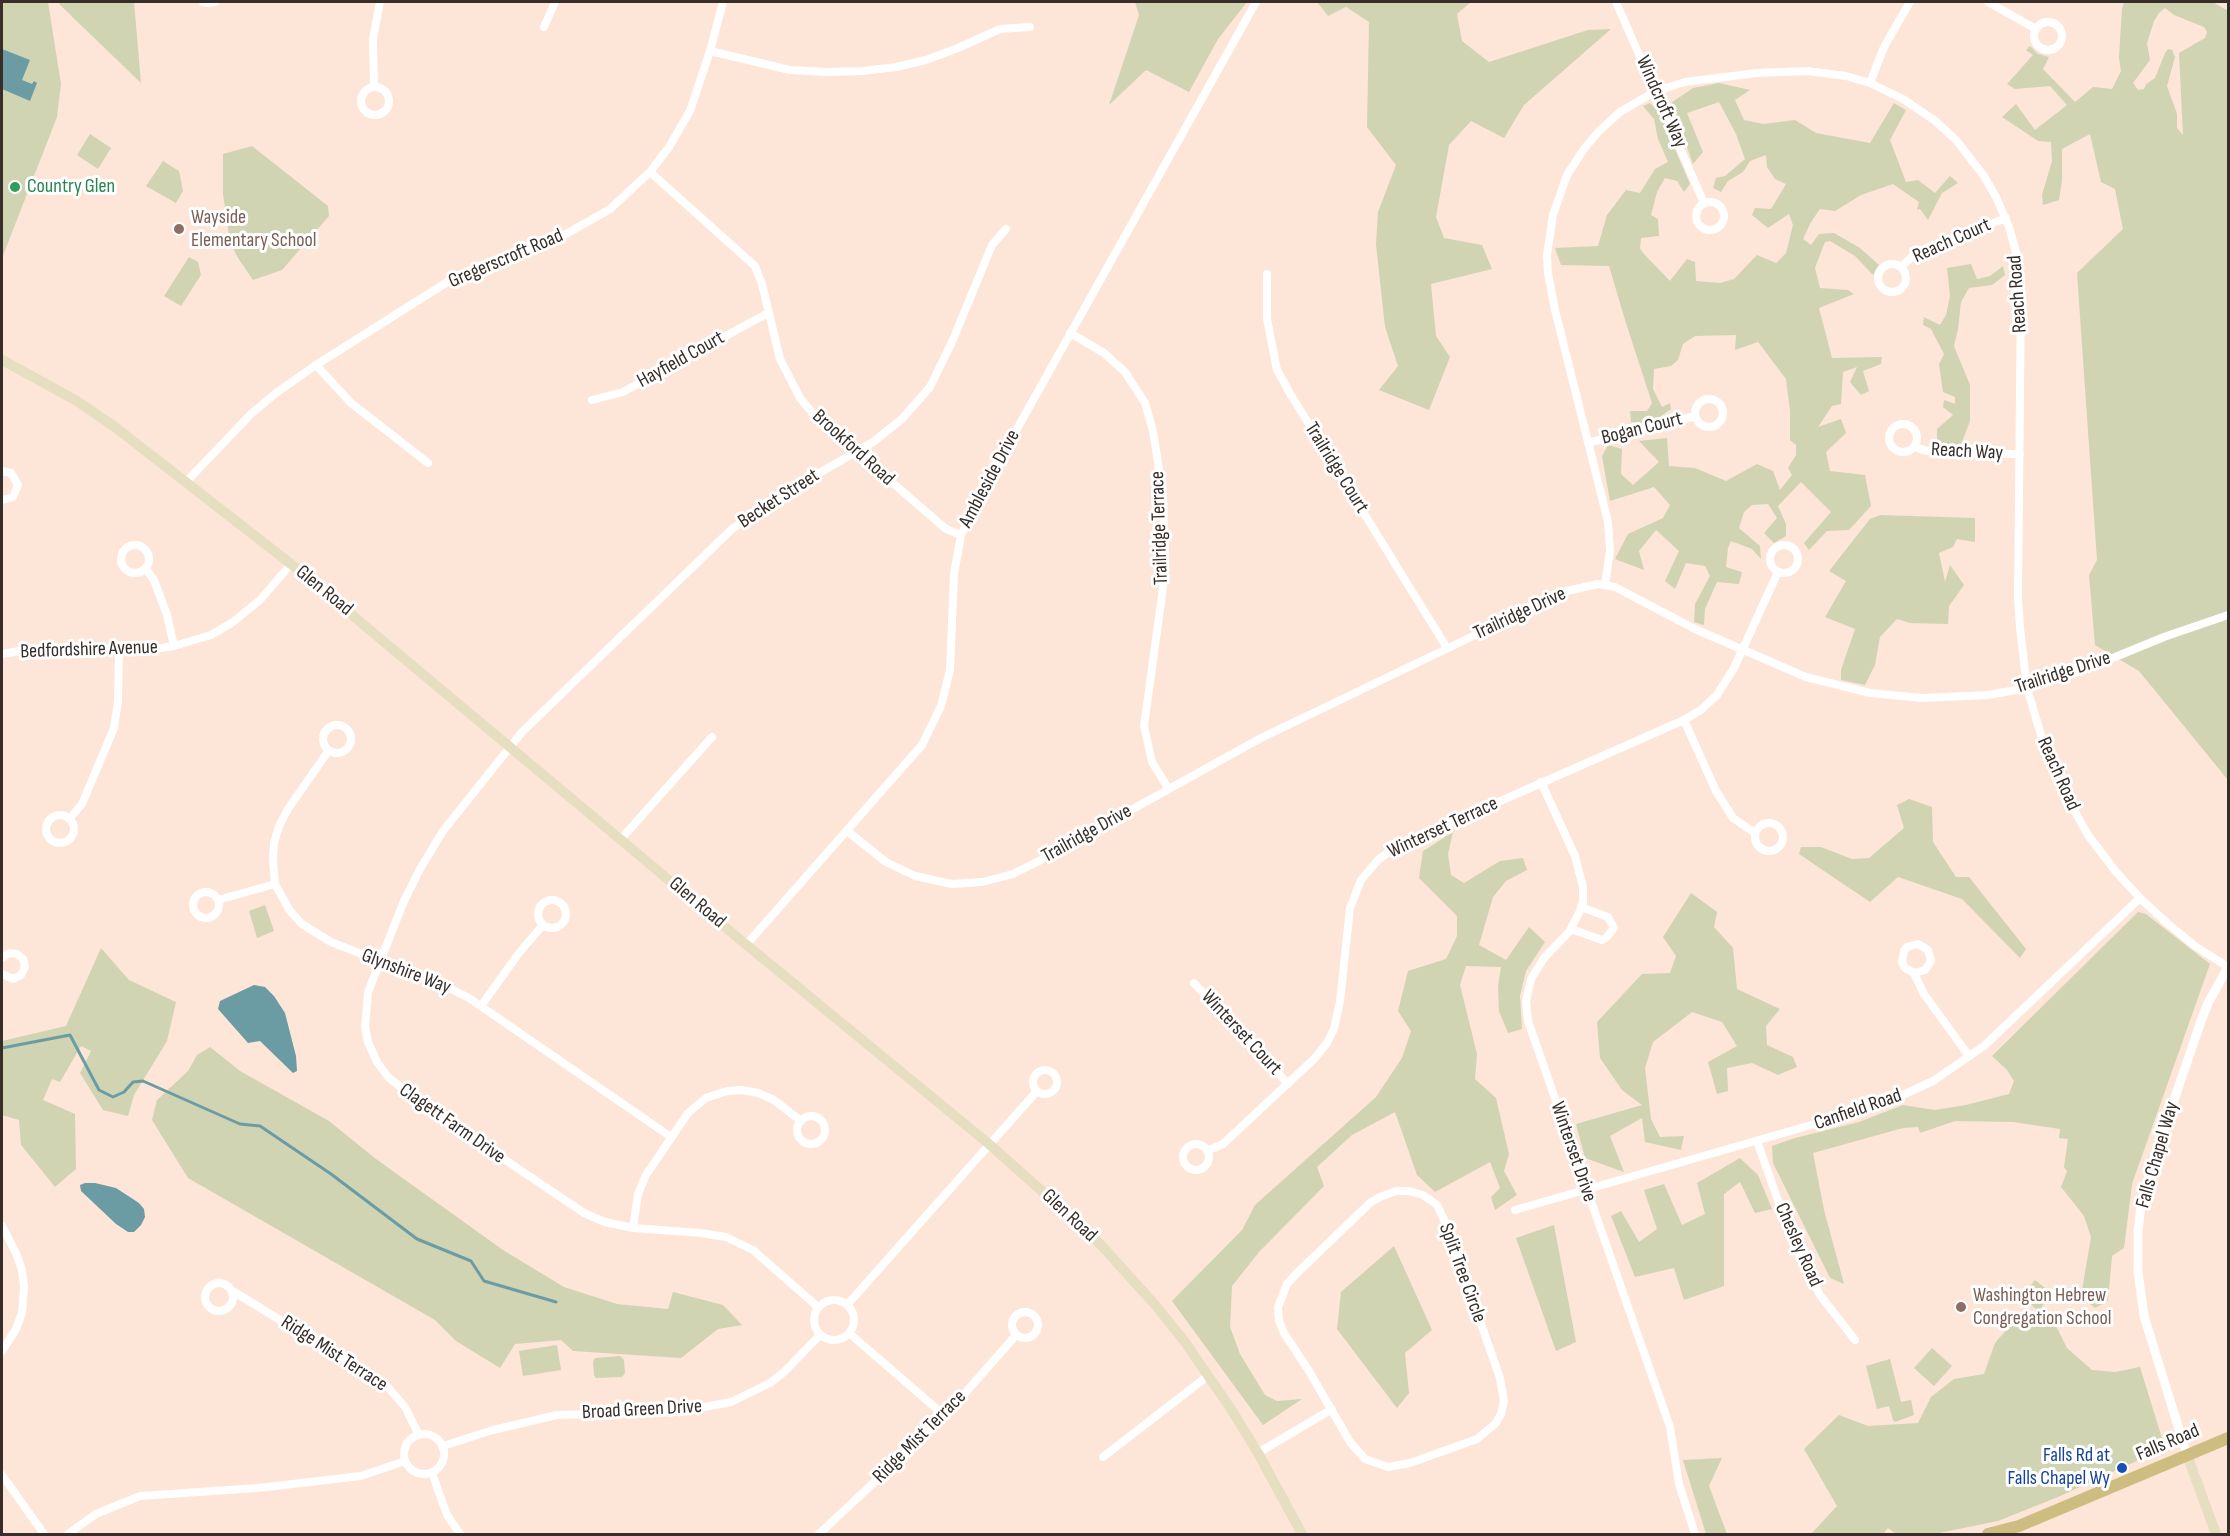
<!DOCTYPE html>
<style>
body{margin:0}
#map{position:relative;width:2230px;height:1536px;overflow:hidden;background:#fde5d7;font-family:"Sofia Sans Condensed",sans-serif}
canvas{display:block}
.frame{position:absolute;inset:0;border:3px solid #372e29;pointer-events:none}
</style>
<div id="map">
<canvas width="2230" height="1536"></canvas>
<div class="frame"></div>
</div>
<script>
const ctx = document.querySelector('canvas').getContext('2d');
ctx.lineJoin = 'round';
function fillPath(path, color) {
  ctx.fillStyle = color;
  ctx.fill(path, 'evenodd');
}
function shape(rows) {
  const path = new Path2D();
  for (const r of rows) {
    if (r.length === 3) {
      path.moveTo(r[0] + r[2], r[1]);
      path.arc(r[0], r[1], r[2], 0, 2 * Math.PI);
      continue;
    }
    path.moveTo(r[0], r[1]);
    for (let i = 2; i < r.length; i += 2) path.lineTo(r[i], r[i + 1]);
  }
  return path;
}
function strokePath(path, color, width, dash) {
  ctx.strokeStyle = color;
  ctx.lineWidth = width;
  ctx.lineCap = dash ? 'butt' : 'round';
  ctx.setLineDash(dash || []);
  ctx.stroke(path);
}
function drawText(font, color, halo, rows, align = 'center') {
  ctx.font = font + ' "Sofia Sans Condensed",sans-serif';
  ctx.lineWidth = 6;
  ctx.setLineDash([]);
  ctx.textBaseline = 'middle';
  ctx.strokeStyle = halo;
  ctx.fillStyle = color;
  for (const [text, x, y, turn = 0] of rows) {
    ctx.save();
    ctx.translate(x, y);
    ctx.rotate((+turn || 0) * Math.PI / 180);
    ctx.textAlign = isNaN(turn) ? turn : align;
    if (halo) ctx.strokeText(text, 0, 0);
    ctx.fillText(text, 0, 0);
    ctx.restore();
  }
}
fillPath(shape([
 [2,2,48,2,61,84,57,117,2,258],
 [61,2,134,2,141,83,59,4],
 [1135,2,1247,2,1218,39,1189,92,1146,70,1109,105,1139,15],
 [1317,2,1471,2,1457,14,1462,41,1489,62,1588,30,1611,29,1524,105,1504,138,1471,121,1449,145,1436,217,1444,238,1482,245,1492,269,1431,284,1436,336,1450,357,1429,410,1379,390,1398,366,1385,327,1376,244,1378,212,1396,165,1367,127,1369,22,1346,7,1328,16],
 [2124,2,2213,2,2228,11,2228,780,2139,671,2095,645,2089,575,2097,560,2077,273,2123,229,2115,189,2101,182,2090,134,2062,149,2062,180,2059,200,2043,205,2042,195,2052,161,2051,142,2038,141,2002,117,2016,104,2035,130,2067,105,2050,86,2015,89,2007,84,2033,55,2026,50,2030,46,2038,54,2049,57,2043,69,2075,102,2093,87,2112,89,2121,71,2119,58,2122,9],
 [2165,8,2174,15,2204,27,2207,32,2205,38,2179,53,2183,135,2177,128,2177,114,2167,86,2175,57,2172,50,2168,49,2165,53,2155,78,2146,84,2144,89,2138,90,2133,83,2150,60,2147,43,2154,21,2159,13],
 [1719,83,1750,90,1735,100,1744,120,1763,124,1795,120,1816,133,1870,143,1894,103,1906,110,1890,140,1906,182,1918,180,1935,193,1950,176,1958,183,1942,193,1928,220,1920,209,1917,210,1919,202,1893,184,1861,195,1835,211,1820,209,1811,222,1803,239,1811,245,1819,234,1834,233,1860,248,1879,265,1873,275,1855,256,1830,241,1825,242,1815,268,1820,288,1848,290,1854,294,1819,308,1832,358,1882,357,1881,364,1863,371,1869,391,1861,395,1850,382,1857,367,1843,372,1841,404,1832,406,1818,427,1841,419,1846,433,1826,452,1830,471,1865,475,1871,506,1849,530,1827,531,1809,550,1804,543,1831,512,1801,482,1778,506,1786,524,1786,536,1774,543,1764,533,1777,518,1768,504,1752,505,1744,512,1739,528,1760,546,1761,559,1752,549,1731,541,1728,548,1726,567,1742,572,1739,584,1717,582,1705,609,1704,625,1694,622,1695,604,1710,576,1705,566,1686,563,1675,589,1665,581,1679,551,1656,530,1639,551,1644,570,1615,559,1628,534,1663,518,1670,505,1654,487,1610,501,1602,456,1608,445,1622,449,1621,474,1633,485,1659,462,1639,441,1667,438,1669,466,1695,468,1726,481,1757,464,1773,471,1780,490,1792,475,1788,468,1796,455,1796,445,1790,440,1790,411,1786,379,1758,342,1735,350,1736,335,1695,336,1683,344,1678,360,1671,366,1654,369,1653,389,1662,407,1670,403,1671,409,1650,424,1631,422,1630,411,1647,411,1652,403,1625,320,1609,266,1561,265,1555,248,1598,246,1607,215,1626,190,1640,193,1655,169,1668,162,1658,139,1654,119,1643,106,1650,103,1659,112,1690,184,1684,192,1677,181,1665,178,1657,192,1651,215,1658,219,1659,236,1641,238,1640,249,1644,254,1670,281,1687,259,1695,262,1696,281,1720,283,1734,279,1757,255,1776,263,1786,253,1793,225,1789,214,1768,228,1752,215,1755,208,1771,209,1786,184,1775,179,1767,167,1766,155,1750,161,1743,172,1728,181,1721,192,1713,188,1716,178,1725,176,1745,159,1736,134,1719,102,1687,113,1703,152,1693,164,1671,103,1693,88],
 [90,134,111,148,98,169,77,155],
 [252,146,328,206,329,216,282,270,253,280,238,258,230,242,223,194,223,154],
 [163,161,179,171,183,191,176,203,146,186],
 [189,257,198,262,201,275,181,306,164,296],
 [1971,264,1977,279,1990,276,2003,266,2005,275,1992,285,1969,288,1961,302,1958,329,1954,346,1970,385,1970,421,1960,447,1937,447,1937,429,1953,415,1943,407,1944,400,1955,404,1955,397,1943,392,1939,364,1944,354,1931,329,1923,325,1924,317,1940,325,1946,315,1950,296,1947,268],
 [1880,515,1975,518,1975,542,1957,539,1953,547,1939,553,1945,582,1950,565,1964,585,1949,606,1948,624,1910,623,1897,619,1880,637,1875,665,1865,685,1841,680,1841,670,1855,629,1825,617,1846,581,1829,571,1870,519],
 [1909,799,1932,807,1933,842,1956,877,1969,877,2026,949,2020,958,1962,899,1898,877,1870,902,1799,854,1801,847,1821,847,1852,859,1869,858,1904,828,1897,805],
 [1453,832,1448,854,1451,875,1464,883,1500,861,1523,858,1527,870,1506,881,1493,897,1479,945,1506,960,1529,927,1545,942,1526,971,1520,996,1522,1029,1508,1033,1499,1011,1498,986,1501,967,1466,966,1460,985,1477,1054,1475,1079,1496,1098,1509,1154,1504,1171,1517,1195,1495,1210,1491,1197,1500,1188,1490,1162,1435,1192,1417,1175,1395,1112,1352,1135,1317,1167,1324,1186,1259,1252,1232,1286,1230,1327,1240,1354,1265,1395,1277,1401,1302,1399,1263,1425,1172,1301,1242,1230,1255,1205,1376,1097,1402,1058,1411,1031,1398,1011,1408,971,1446,959,1457,936,1457,916,1419,878,1423,851],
 [1691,893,1717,912,1714,927,1733,948,1737,989,1780,1009,1766,1026,1767,1045,1793,1057,1797,1067,1778,1075,1752,1063,1727,1068,1728,1091,1717,1094,1708,1062,1737,1046,1722,1022,1692,1012,1653,1042,1645,1068,1651,1119,1660,1137,1684,1136,1681,1150,1645,1142,1642,1118,1610,1136,1624,1172,1585,1158,1576,1124,1642,1105,1622,1090,1600,1058,1597,1022,1642,974,1670,973,1676,956,1663,937],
 [265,905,274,931,257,938,249,911],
 [2138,912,2146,914,2210,964,2132,1184,2124,1248,2112,1256,2108,1301,2095,1308,2081,1296,2091,1237,2084,1216,2061,1187,2067,1171,2064,1167,2068,1139,2059,1138,2060,1129,2013,1122,1955,1121,1920,1133,1918,1127,1903,1128,1813,1153,1824,1210,1844,1284,1830,1278,1773,1163,1772,1146,1795,1138,1859,1122,1903,1105,1935,1110,1966,1105,2009,1094,2014,1081,2007,1070,1992,1056],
 [101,948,129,980,176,1002,167,1041,134,1095,128,1116,103,1110,80,1073,91,1051,81,1046,60,1082,52,1079,43,1100,75,1114,76,1169,55,1187,21,1145,19,1120,2,1115,2,1041,66,1026],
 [210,1047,240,1071,329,1121,376,1159,503,1250,564,1287,617,1304,668,1309,673,1292,723,1305,742,1325,718,1329,681,1358,573,1351,561,1340,515,1344,500,1368,456,1341,435,1320,188,1178,152,1120,157,1100,188,1071,197,1055],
 [1740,1158,1758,1175,1772,1209,1755,1213,1740,1182,1724,1194,1724,1286,1684,1300,1674,1268,1635,1277,1611,1216,1621,1211,1639,1242,1657,1229,1644,1190,1664,1184,1682,1225,1705,1214,1697,1183],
 [1554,1225,1576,1342,1556,1351,1516,1238],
 [1394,1246,1432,1330,1405,1353,1409,1393,1397,1408,1337,1329,1341,1292],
 [2035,1280,2049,1291,2040,1312,2021,1297],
 [2031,1315,2055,1324,2067,1348,2092,1370,2115,1372,2140,1367,2165,1448,2058,1497,1998,1521,1934,1534,1896,1534,1888,1528,1883,1534,1811,1534,1837,1506,1804,1449,1839,1415,1868,1426,1918,1423,1931,1397,1954,1379,1984,1374,1995,1343,2014,1321],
 [557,1345,561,1370,523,1376,519,1351],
 [1932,1348,1952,1366,1934,1386,1914,1368],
 [620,1356,624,1360,625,1373,622,1377,596,1378,594,1375,593,1362,595,1358],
 [1890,1359,1901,1402,1911,1400,1914,1415,1895,1422,1893,1420,1889,1406,1877,1409,1866,1366],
 [1722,1458,1709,1486,1727,1534,1706,1534,1683,1460]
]), '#d0d4b3');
fillPath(shape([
 [2,49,30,60,22,80,32,84,34,81,37,83,30,101,2,89],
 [254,985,265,987,274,996,285,1013,296,1056,297,1071,293,1073,260,1041,248,1043,218,1009,220,1001],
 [85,1183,95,1183,116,1188,139,1203,144,1209,145,1217,141,1225,134,1232,128,1232,116,1224,81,1191,80,1185]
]), '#6c9ca3');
strokePath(shape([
 [2,1048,70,1035,99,1090,113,1097,124,1092,133,1082,143,1081,240,1124,260,1126,331,1174,417,1239,471,1261,484,1281,556,1302]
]), '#6c9ca3', 3);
strokePath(shape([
 [203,2,208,3,215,2],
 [1616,2,1704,203],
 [1988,2,2036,29],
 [2048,36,14],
 [544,27,555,2],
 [710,51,790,70,826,72,862,71,896,67,926,60,958,48,1000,29,1030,27],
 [1870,83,1884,47,1910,2],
 [374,87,373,39,380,2],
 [375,101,14],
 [650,172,755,266,762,284,780,359,800,398,814,415,946,529,961,535],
 [1710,216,14],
 [1892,278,14],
 [1901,267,1917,252,2006,218],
 [1267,274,1267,319,1277,370,1291,395,1447,648],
 [1070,333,1104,353,1125,372,1145,403,1153,431,1163,495,1165,559,1162,595,1144,726,1152,762,1168,788],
 [316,365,351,403,428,463],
 [1709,413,14],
 [592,400,623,392,768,313],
 [1903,438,14],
 [1588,443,1695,416],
 [1915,446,1920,449,1936,453,2020,454],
 [2,471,11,473,18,485,13,497,2,500],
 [186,482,251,414,276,393,316,365,452,279,489,262,561,237,610,209,650,172,669,147,690,111,710,51,723,2],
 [1784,559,14],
 [135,559,14],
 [145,568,154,580,167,615,174,646],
 [1605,584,1610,551,1608,522,1555,310,1548,273,1547,255,1553,215,1567,175,1584,149,1599,131,1620,112,1656,91,1685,82,1757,73,1807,71,1846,76,1870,83,1903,99,1934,120,1956,140,1984,176,1996,197,2009,227,2019,263,2021,289,2018,598,2020,628,2027,688,2044,745,2064,794,2074,810,2088,835,2116,872,2140,898,2167,923,2195,946,2228,967],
 [2,654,31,649,148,650,174,646,211,635,233,622,260,600,291,564],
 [1684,720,1716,791,1733,818,1755,833],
 [337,739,14],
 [329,750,288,809,279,826,274,843,273,859,275,884,290,911,302,924,331,942,449,988,469,998,671,1137],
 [1541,782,1575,856,1583,887,1583,902,1579,913,1569,932,1544,958,1531,979,1526,1001,1528,1021,1670,1427,1679,1484,1695,1534],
 [60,829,14],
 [70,818,82,804,114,728,118,701,119,650],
 [1769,837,14],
 [847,831,886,862,915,876,952,884,982,882,1013,874,1039,861,1261,738,1567,591,1598,584,1615,587,1695,629,1806,677,1870,693,1923,698,1988,695,2027,688,2081,671,2164,637,2228,615],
 [621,839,712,737],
 [206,905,13],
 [218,900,275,884],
 [552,914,14],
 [1571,929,1602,940,1606,938,1614,928,1608,917,1581,907],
 [746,945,922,745,941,706,950,670,954,574,961,535,985,486,1256,2],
 [2,958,9,953,17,954,23,959,25,967,21,975,13,979,2,974],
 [1914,973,1925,970,1931,961,1928,950,1918,944,1907,947,1904,951,1902,962,1905,968,1914,973,1924,994,1969,1056],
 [1194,983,1288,1084],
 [481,1006,519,953,543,925],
 [1045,1082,12],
 [811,1130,14],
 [1757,1141,1793,1243,1820,1295,1855,1340],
 [1196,1157,13],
 [1207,1151,1223,1144,1315,1058,1327,1043,1334,1029,1340,1001,1350,908,1361,880,1378,860,1394,848,1684,720,1702,709,1717,695,1734,668,1778,572],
 [1396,1191,1409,1191,1423,1195,1437,1205,1446,1224,1500,1378,1504,1401,1501,1414,1495,1424,1477,1439,1410,1463,1388,1467,1365,1459,1350,1442,1309,1371,1284,1333,1279,1321,1278,1307,1287,1284,1296,1274,1370,1203,1380,1197,1396,1191],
 [1515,1210,1881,1105,1933,1081,1984,1046,2140,898],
 [2,1226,16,1253,22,1270,24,1287,22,1313,16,1329,2,1351],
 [633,1228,638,1194,646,1175,688,1113,706,1098,727,1091,741,1090,758,1093,774,1100,801,1121],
 [219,1297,14],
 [231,1290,386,1385,405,1407,419,1435],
 [834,1320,20],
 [847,1305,1037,1091],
 [818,1307,753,1250,726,1237,701,1233,633,1228,605,1222,584,1213,421,1103,388,1077,377,1062,368,1042,365,1027,368,992,404,901,420,869,443,831,522,732,732,529,783,494,873,442,902,419,930,387,952,342,992,245,1006,229],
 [1025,1325,13],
 [849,1333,945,1416],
 [424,1454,20],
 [443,1446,493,1430,557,1415,678,1412,731,1402,770,1383,784,1372,820,1335],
 [1258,1453,1332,1409],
 [1103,1457,1209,1375],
 [432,1473,447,1515,460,1534],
 [2,1475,44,1534],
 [68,1534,96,1514,140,1496,258,1488,361,1476,405,1461],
 [819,1534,945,1416,1016,1335]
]), '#fff', 8);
strokePath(shape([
 [2187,1455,2144,1316,2138,1272,2138,1232,2141,1206,2154,1159,2201,1021,2208,1003,2228,967]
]), '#fff', 9);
strokePath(shape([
 [2,360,77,401,115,427,291,564,743,942,989,1144,1044,1193,1101,1245,1157,1307,1185,1342,1231,1409,1258,1453,1302,1534],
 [2187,1455,2216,1534]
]), '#e6dec0', 10);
strokePath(shape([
 [1988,1534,2019,1526,2228,1438]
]), '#cdbd81', 12);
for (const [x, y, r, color] of [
 [15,187,6,"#2e9e5b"],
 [179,229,6,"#8d6e63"],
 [1961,1307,6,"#8d6e63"],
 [2122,1468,6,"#1a4fb4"]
]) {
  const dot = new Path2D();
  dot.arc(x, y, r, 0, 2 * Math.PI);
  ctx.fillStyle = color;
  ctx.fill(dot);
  strokePath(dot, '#fff', 2);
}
drawText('20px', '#372e29', '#fff', [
 ["Windcroft Way",1661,102,66],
 ["Reach Court",1952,241,-24],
 ["Gregerscroft Road",506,259,-23],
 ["Reach Road",2018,294,-94],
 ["Hayfield Court",681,360,-29],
 ["Bogan Court",1642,429,-14],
 ["Brookford Road",853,448,42],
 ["Reach Way",1967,452,3],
 ["Trailridge Court",1336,468,58],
 ["Ambleside Drive",990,479,-62],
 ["Becket Street",779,499,-33],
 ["Trailridge Terrace",1160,528,-92],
 ["Glen Road",324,591,39],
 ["Trailridge Drive",1520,614,-25],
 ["Bedfordshire Avenue",89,650,-2],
 ["Trailridge Drive",2063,673,-18],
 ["Reach Road",2058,774,66],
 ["Winterset Terrace",1443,828,-25],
 ["Trailridge Drive",1087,834,-29],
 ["Glen Road",697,903,40],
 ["Glynshire Way",406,972,21],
 ["Winterset Court",1241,1033,47],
 ["Canfield Road",1858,1110,-19],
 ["Clagett Farm Drive",452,1124,35],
 ["Winterset Drive",1573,1152,71],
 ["Falls Chapel Way",2158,1155,-74],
 ["Glen Road",1069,1216,43],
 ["Chesley Road",1798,1245,66],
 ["Split Tree Circle",1462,1273,70],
 ["Ridge Mist Terrace",334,1354,33],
 ["Broad Green Drive",642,1410,-3],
 ["Ridge Mist Terrace",920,1437,-45],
 ["Falls Road",2168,1443,-23]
]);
drawText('20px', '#27864d', '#fff', [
 ["Country Glen",27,187]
], 'left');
drawText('20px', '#785e54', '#fff', [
 ["Wayside",191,218],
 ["Elementary School",191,241],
 ["Washington Hebrew",1973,1296],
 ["Congregation School",1973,1319]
], 'left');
drawText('20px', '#164399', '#fff', [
 ["Falls Rd at",2110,1456],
 ["Falls Chapel Wy",2110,1479]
], 'right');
</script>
